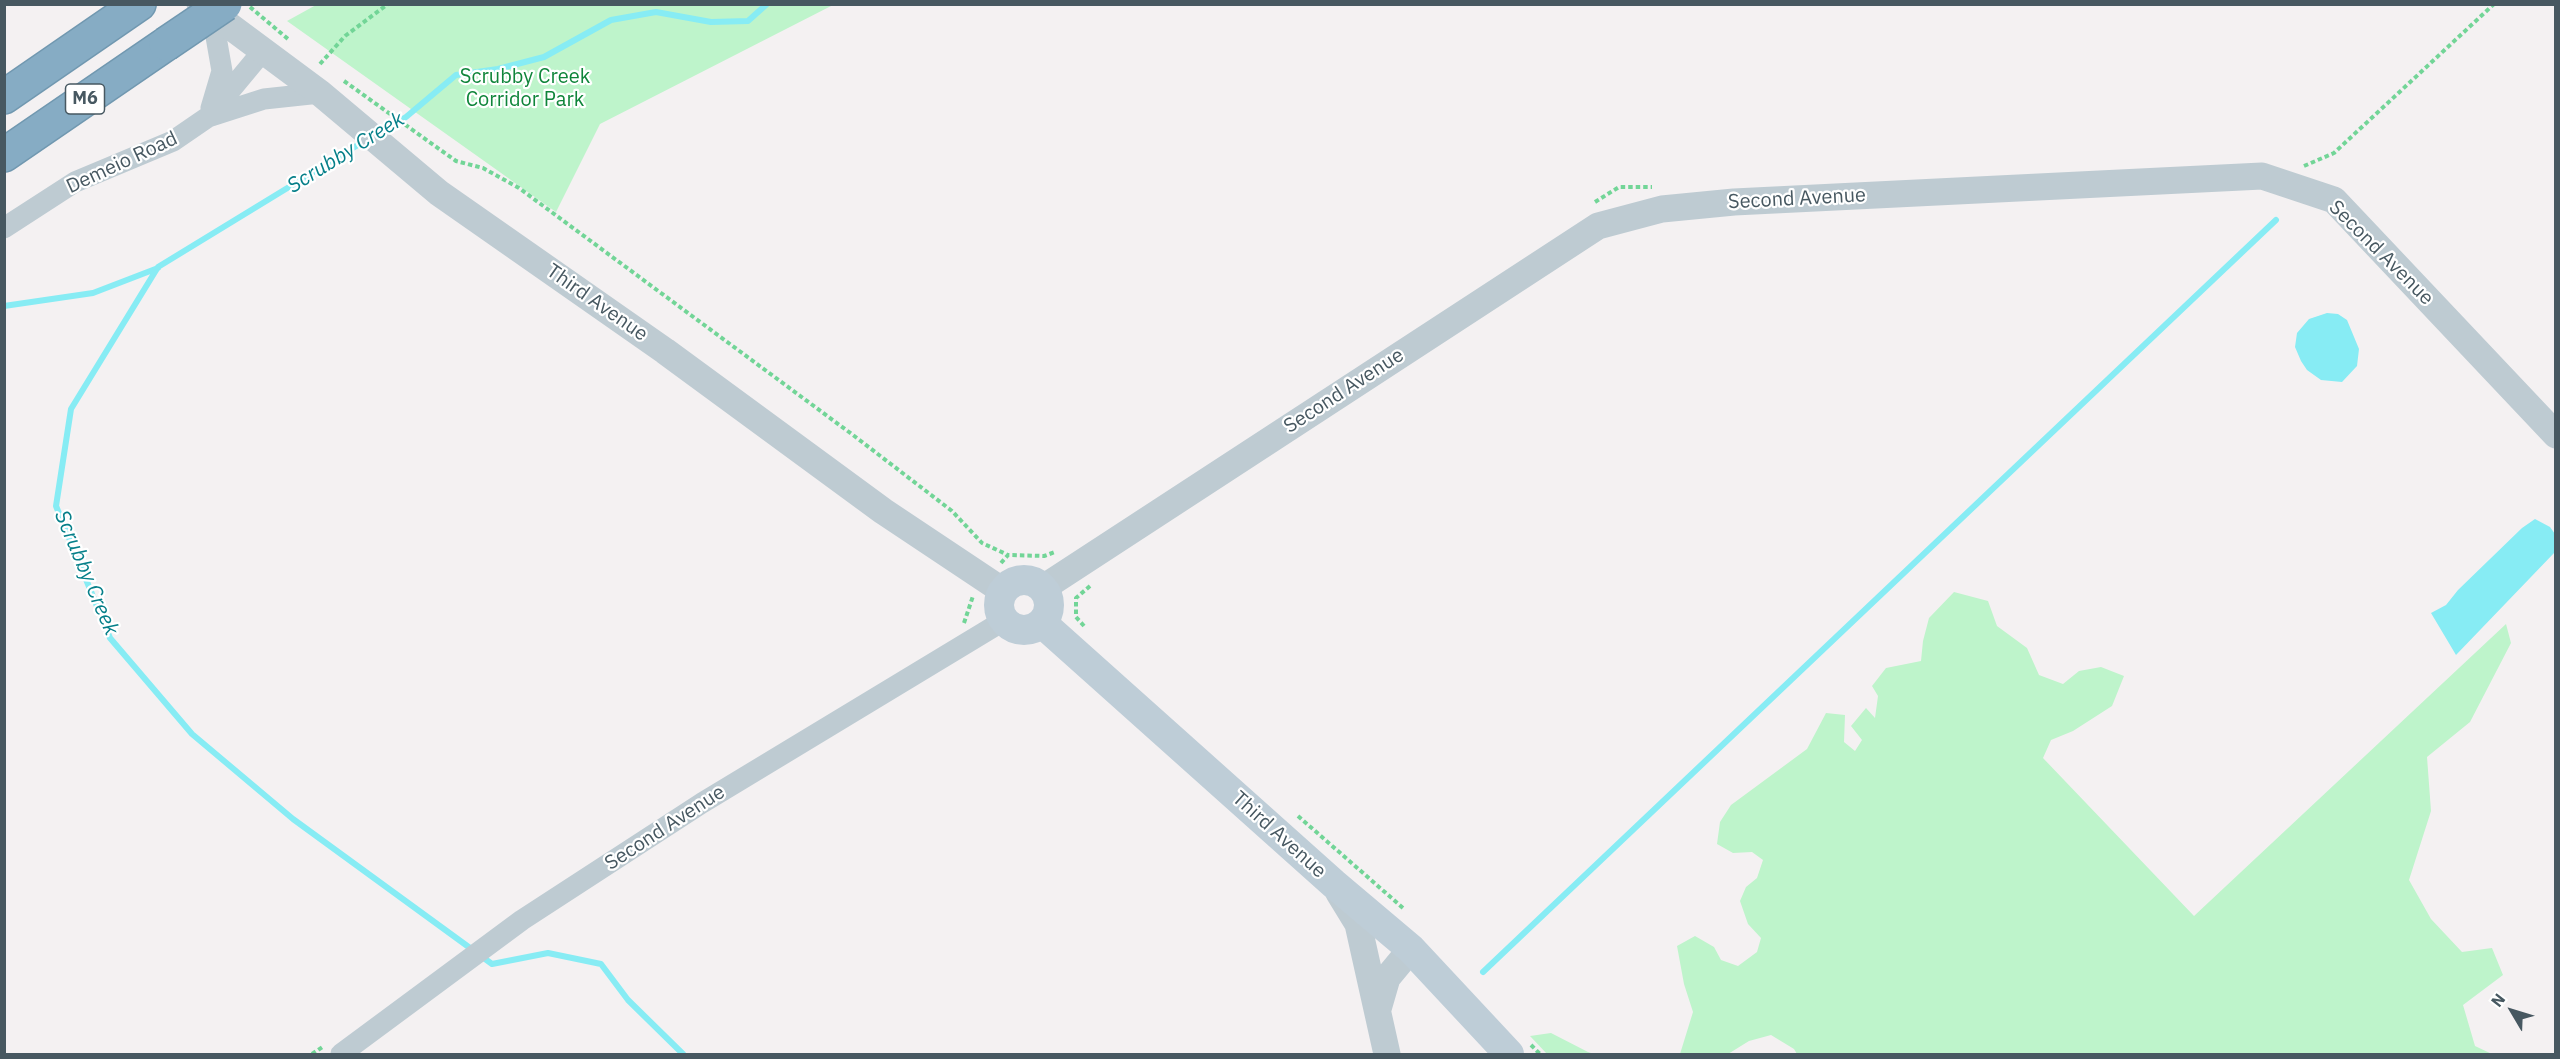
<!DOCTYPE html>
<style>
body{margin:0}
#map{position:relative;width:2560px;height:1059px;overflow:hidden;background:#f4f1f2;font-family:"IBM Plex Sans",sans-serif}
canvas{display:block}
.frame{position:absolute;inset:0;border:6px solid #475861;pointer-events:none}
.north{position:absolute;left:2482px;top:981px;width:60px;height:60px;-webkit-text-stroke:4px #fff;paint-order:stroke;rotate:308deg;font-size:16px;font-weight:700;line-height:24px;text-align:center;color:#475861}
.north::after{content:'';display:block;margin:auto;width:21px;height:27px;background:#475861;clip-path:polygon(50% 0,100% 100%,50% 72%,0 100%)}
</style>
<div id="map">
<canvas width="2560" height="1059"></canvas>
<div class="frame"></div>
<div class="north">N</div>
</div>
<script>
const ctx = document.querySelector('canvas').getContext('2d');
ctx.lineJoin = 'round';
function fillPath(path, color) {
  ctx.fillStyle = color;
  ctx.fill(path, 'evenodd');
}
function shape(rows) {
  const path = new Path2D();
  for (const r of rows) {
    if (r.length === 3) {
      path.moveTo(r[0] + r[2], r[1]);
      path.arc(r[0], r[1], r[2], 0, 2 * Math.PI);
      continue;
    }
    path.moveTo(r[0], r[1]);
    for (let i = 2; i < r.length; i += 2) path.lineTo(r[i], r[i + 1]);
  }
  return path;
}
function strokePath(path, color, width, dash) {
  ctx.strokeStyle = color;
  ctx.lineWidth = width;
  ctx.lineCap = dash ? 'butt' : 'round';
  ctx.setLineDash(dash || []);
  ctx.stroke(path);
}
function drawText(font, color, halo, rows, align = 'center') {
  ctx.font = font + ' "IBM Plex Sans",sans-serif';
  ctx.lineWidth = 4.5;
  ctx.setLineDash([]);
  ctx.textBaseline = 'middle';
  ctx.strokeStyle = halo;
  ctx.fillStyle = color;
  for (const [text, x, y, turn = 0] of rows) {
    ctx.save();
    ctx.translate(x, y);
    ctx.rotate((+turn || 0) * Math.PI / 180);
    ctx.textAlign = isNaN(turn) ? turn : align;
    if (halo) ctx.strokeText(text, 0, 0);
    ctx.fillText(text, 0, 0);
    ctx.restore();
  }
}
fillPath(shape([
 [316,5,316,4,833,5,600,124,556,212,287,21],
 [1954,592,1988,601,1997,626,2027,648,2039,675,2063,684,2079,671,2101,667,2124,676,2112,706,2073,731,2051,740,2043,758,2194,916,2506,624,2511,643,2470,722,2427,757,2431,811,2409,880,2431,919,2462,952,2492,948,2503,975,2463,1005,2475,1046,2492,1054,1797,1054,1794,1049,1771,1035,1749,1041,1728,1054,1680,1054,1693,1012,1684,984,1677,946,1695,936,1714,947,1721,960,1738,966,1757,952,1761,938,1748,924,1740,901,1746,887,1757,878,1763,860,1752,852,1733,853,1717,844,1720,822,1731,805,1807,749,1826,713,1845,715,1844,742,1855,751,1862,740,1851,726,1866,708,1875,718,1878,696,1872,686,1886,668,1921,661,1923,641,1929,618],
 [1551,1033,1588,1052,1594,1054,1547,1054,1530,1036]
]), '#bef4cb');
fillPath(shape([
 [2327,313,2338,314,2347,320,2359,349,2357,366,2342,382,2321,380,2307,370,2301,361,2295,347,2297,333,2309,319],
 [2535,519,2550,527,2555,534,2555,552,2456,655,2431,613,2446,605,2458,590,2522,528]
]), '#87ecf4');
strokePath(shape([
 [378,134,406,117,456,75,498,69,544,57,611,20,656,12,711,22,748,21,767,4],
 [366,140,158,267,71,409,56,506,110,638,192,734,293,819,492,964,548,953,601,964,628,1000,683,1054],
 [4,306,93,293,158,268],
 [1483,972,2276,220]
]), '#87ecf4', 6);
const motorway = shape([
 [4,97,139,4],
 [4,155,166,44]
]);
strokePath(motorway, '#7198b0', 36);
strokePath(shape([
 [250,7,288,39],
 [320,64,345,36,388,4],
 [344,81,456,161,483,168,519,188,853,435,952,511,982,543,1008,555],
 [2304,166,2334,153,2494,4],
 [1595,202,1619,187,1652,187],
 [1001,563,1008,555,1044,556,1055,552],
 [964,623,973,596],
 [1084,626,1076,617,1076,598,1090,586],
 [1298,816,1403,908],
 [1531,1045,1540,1054],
 [312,1054,324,1046]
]), '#72d597', 4, [4.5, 3]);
strokePath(shape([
 [211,108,222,71,212,14],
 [208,117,264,99,320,93],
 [4,228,75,182,173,141,208,117,262,52],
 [341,1054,522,920,702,803,1003,621]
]), '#becbd2', 21);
strokePath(shape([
 [200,4,320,93,439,193,665,351,883,511,1003,591],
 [1043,588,1598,226,1662,209,1734,202,2262,176,2334,200,2556,435],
 [1339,893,1358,924,1387,1054],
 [1378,1009,1387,978,1411,949]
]), '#becbd2', 27);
strokePath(shape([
 [1024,605,25],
 [1042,623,1334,884,1411,949,1509,1054]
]), '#becdd7', 30);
strokePath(motorway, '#86acc4', 33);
const motorwayBridge = shape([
 [166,44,225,4]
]);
strokePath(motorwayBridge, '#7198b0', 36, []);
strokePath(motorwayBridge, '#86acc4', 33);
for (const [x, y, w] of [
 [85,99,39]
]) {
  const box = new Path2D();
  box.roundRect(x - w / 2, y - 15, w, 30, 4.5);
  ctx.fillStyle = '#fff';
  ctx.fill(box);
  strokePath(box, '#475861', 1.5);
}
drawText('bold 18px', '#475861', null, [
 ["M6",85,99]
]);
drawText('20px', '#0f853a', '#fff', [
 ["Scrubby Creek",525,77],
 ["Corridor Park",525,100]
]);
drawText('20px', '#475861', '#fff', [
 ["Demeio Road",122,163,-25],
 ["Second Avenue",1797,199,-3],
 ["Second Avenue",2381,253,45],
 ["Third Avenue",597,303,35],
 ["Second Avenue",1344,391,-33],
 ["Second Avenue",665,828,-33],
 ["Third Avenue",1279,835,42]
]);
drawText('italic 21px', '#057f89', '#fff', [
 ["Scrubby Creek",346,153,-32],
 ["Scrubby Creek",86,573,67]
]);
</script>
